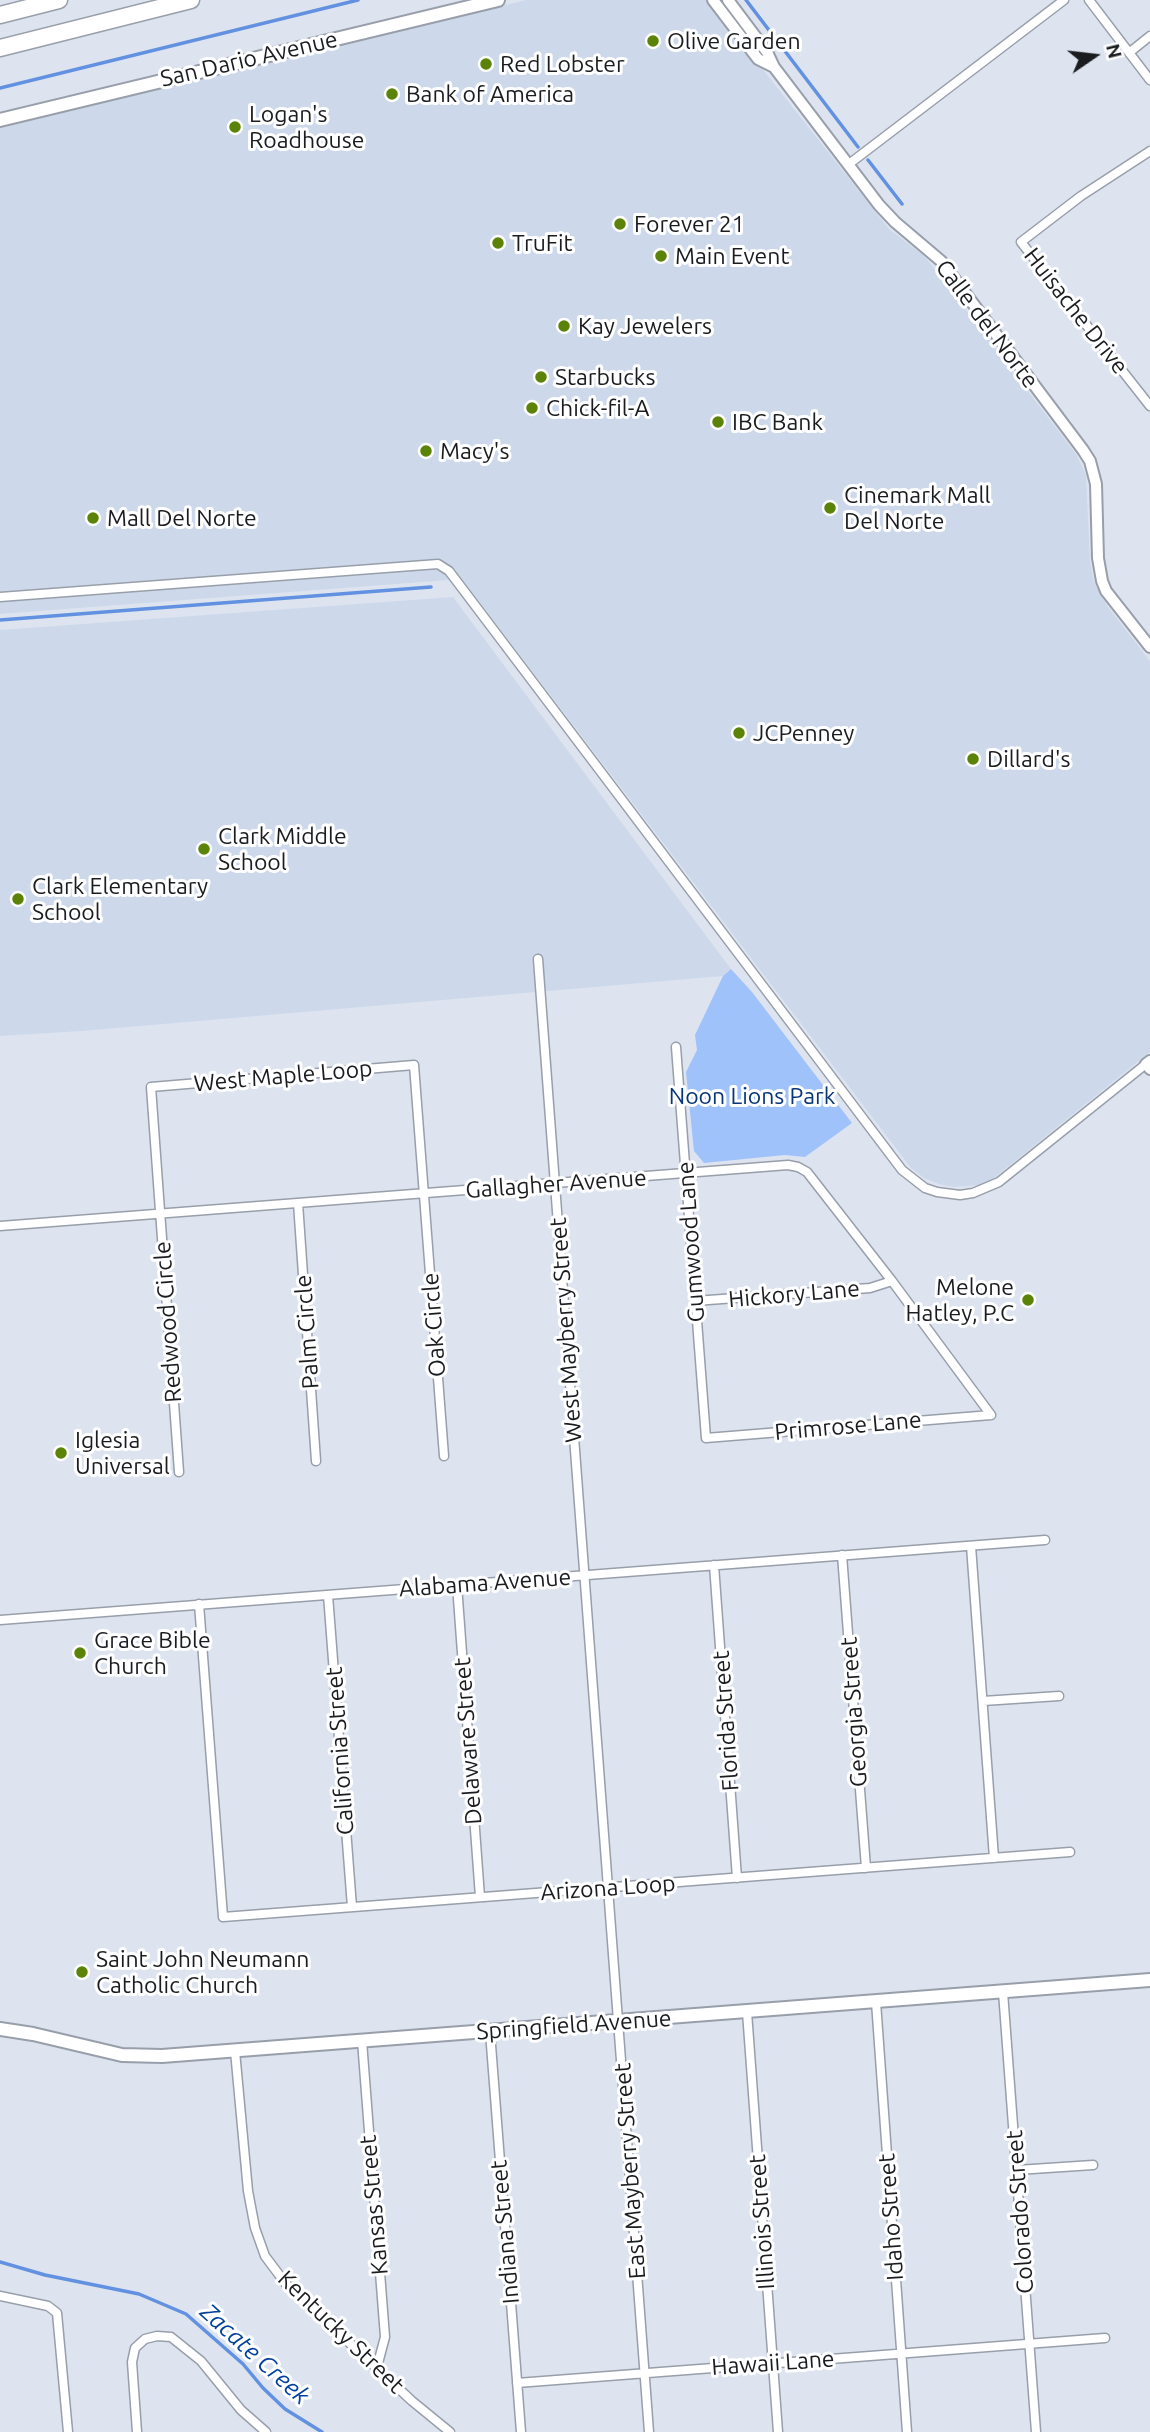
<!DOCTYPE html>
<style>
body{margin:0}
#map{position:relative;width:1150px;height:2432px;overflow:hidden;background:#dde4f0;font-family:Ubuntu,sans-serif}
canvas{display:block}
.north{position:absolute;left:1059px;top:21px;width:70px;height:70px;-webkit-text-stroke:5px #fff;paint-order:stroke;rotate:76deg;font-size:19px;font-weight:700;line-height:28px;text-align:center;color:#1a1c20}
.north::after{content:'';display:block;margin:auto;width:24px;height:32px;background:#1a1c20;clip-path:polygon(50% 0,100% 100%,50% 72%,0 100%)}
</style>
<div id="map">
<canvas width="1150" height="2432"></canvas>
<div class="north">N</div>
</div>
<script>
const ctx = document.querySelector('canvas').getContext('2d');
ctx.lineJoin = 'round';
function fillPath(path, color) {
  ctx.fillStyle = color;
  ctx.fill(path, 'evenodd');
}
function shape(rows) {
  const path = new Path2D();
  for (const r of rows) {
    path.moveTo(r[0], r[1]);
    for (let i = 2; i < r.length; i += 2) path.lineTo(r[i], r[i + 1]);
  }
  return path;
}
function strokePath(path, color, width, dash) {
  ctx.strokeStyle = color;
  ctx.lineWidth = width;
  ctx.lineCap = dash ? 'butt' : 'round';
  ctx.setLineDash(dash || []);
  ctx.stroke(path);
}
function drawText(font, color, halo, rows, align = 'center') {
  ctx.font = font + ' Ubuntu,sans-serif';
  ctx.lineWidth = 6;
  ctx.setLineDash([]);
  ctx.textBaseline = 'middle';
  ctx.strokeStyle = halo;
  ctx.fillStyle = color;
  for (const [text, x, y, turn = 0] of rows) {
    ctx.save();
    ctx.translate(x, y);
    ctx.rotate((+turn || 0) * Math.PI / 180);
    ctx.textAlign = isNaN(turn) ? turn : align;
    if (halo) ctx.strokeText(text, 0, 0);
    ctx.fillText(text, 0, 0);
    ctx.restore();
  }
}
fillPath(shape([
 [526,0,708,0,889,229,923,255,930,263,1076,454,1086,475,1090,561,1094,582,1108,607,1150,661,1150,1052,994,1178,979,1185,954,1187,939,1184,924,1178,911,1168,462,579,0,614,0,128],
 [453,597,731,969,723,976,82,1031,0,1036,0,630]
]), '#cdd9eb');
fillPath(shape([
 [731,969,752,992,852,1123,805,1157,785,1155,704,1163,694,1151,686,1072,697,1050,695,1035,723,976]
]), '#9fc2fb');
strokePath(shape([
 [746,0,858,147],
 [0,88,358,0],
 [868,160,902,204],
 [0,620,431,587],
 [0,2262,45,2275,139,2294,186,2314,243,2364,263,2388,285,2409,322,2432]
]), '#6191e0', 3.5);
const minor = shape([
 [1089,0,1150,80],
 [1130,52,1150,36],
 [1150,151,1081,196,1021,242,1150,406],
 [849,164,1064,0],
 [0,597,438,564,449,571,902,1170,925,1188,937,1192,960,1195,973,1193,999,1182,1146,1064],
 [538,959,649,2432],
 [676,1047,706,1438,991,1415],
 [298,1203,316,1461],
 [0,1226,788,1165,798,1167,807,1172,892,1281,991,1415],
 [695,1301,870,1288,892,1281],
 [179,1472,151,1087,414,1065,444,1456],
 [971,1546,994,1858],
 [842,1555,866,1868],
 [714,1565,737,1878],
 [457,1585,480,1897],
 [328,1595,352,1907],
 [199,1604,223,1917,1070,1852],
 [0,1620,1045,1540],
 [983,1701,1059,1696],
 [1003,1992,1036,2432],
 [876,2002,907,2432],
 [747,2012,778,2432],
 [490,2032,521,2432],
 [362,2041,385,2337,377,2367],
 [235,2051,248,2191,255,2228,265,2256,286,2284,412,2401,450,2432],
 [1017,2170,1093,2165],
 [0,2296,48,2306,57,2313,68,2432],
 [517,2383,1105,2338],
 [137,2432,132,2362,135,2348,145,2339,157,2336,171,2337,201,2361,241,2410,266,2432]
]);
const tertiary = shape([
 [713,0,758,59,774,67],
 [728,0,767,52,774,67,879,205,895,222,941,261,1083,450,1090,461,1096,484,1098,558,1102,581,1106,591,1150,647],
 [1150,1061,1146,1064,1150,1069]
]);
const secondary = shape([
 [0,120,498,0],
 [0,2029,33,2034,122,2055,162,2056,1150,1980]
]);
const motorway = shape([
 [0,15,59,0],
 [0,48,191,0]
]);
strokePath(minor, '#989faa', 11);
strokePath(tertiary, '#989faa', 14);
strokePath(secondary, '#989faa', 16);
strokePath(motorway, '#989faa', 19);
strokePath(minor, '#fff', 8);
strokePath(tertiary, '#fff', 10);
strokePath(secondary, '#fff', 12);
strokePath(motorway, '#fff', 16);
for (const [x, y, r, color] of [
 [653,41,7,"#5a8308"],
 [486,64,7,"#5a8308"],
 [392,94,7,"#5a8308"],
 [235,127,7,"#5a8308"],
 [620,224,7,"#5a8308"],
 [498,243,7,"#5a8308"],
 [661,256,7,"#5a8308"],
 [564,326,7,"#5a8308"],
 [541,377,7,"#5a8308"],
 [532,408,7,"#5a8308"],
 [718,422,7,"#5a8308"],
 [426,451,7,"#5a8308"],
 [830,508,7,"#5a8308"],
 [93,518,7,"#5a8308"],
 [739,733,7,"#5a8308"],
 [973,759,7,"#5a8308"],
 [204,849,7,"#5a8308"],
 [18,899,7,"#5a8308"],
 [1028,1300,7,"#5a8308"],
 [61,1453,7,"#5a8308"],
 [80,1653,7,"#5a8308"],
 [82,1972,7,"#5a8308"]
]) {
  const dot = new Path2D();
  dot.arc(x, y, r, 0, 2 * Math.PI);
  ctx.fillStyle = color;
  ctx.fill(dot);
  strokePath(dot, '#fff', 2.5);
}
drawText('23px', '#1a1c20', '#fff', [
 ["Olive Garden",667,41],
 ["Red Lobster",500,64],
 ["Bank of America",406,94],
 ["Logan's",249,114],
 ["Roadhouse",249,140],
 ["Forever 21",634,224],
 ["TruFit",512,243],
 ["Main Event",675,256],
 ["Kay Jewelers",578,326],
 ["Starbucks",555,377],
 ["Chick-fil-A",546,408],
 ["IBC Bank",732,422],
 ["Macy's",440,451],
 ["Cinemark Mall",844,495],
 ["Del Norte",844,521],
 ["Mall Del Norte",107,518],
 ["JCPenney",753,733],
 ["Dillard's",987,759],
 ["Clark Middle",218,836],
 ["School",218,862],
 ["Clark Elementary",32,886],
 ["School",32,912],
 ["Melone",1014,1287,"right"],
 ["Hatley, P.C",1014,1313,"right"],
 ["Iglesia",75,1440],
 ["Universal",75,1466],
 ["Grace Bible",94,1640],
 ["Church",94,1666],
 ["Saint John Neumann",96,1959],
 ["Catholic Church",96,1985]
], 'left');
drawText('23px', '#1a1c20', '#fff', [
 ["San Dario Avenue",249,59,-13],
 ["Huisache Drive",1076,311,52],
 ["Calle del Norte",987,324,53],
 ["West Maple Loop",283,1076,-5],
 ["Gallagher Avenue",556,1184,-4],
 ["Gumwood Lane",691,1242,-94],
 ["Hickory Lane",794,1294,-5],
 ["Redwood Circle",168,1322,-94],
 ["Oak Circle",434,1325,-94],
 ["West Mayberry Street",566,1330,-94],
 ["Palm Circle",307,1332,-94],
 ["Primrose Lane",848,1426,-5],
 ["Alabama Avenue",485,1583,-4],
 ["Georgia Street",854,1712,-94],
 ["Florida Street",726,1721,-94],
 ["Delaware Street",468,1741,-94],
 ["California Street",340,1751,-94],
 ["Arizona Loop",608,1888,-4],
 ["Springfield Avenue",574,2025,-4],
 ["East Mayberry Street",630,2171,-94],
 ["Kansas Street",374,2205,-95],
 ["Colorado Street",1020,2212,-94],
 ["Idaho Street",891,2217,-94],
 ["Illinois Street",762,2222,-94],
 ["Indiana Street",505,2232,-95],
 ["Kentucky Street",341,2332,44],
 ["Hawaii Lane",773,2363,-4]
]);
drawText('23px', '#08367b', '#fff', [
 ["Noon Lions Park",752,1096]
]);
drawText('italic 24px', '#02419c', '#fff', [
 ["Zacate Creek",255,2354,42]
]);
</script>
